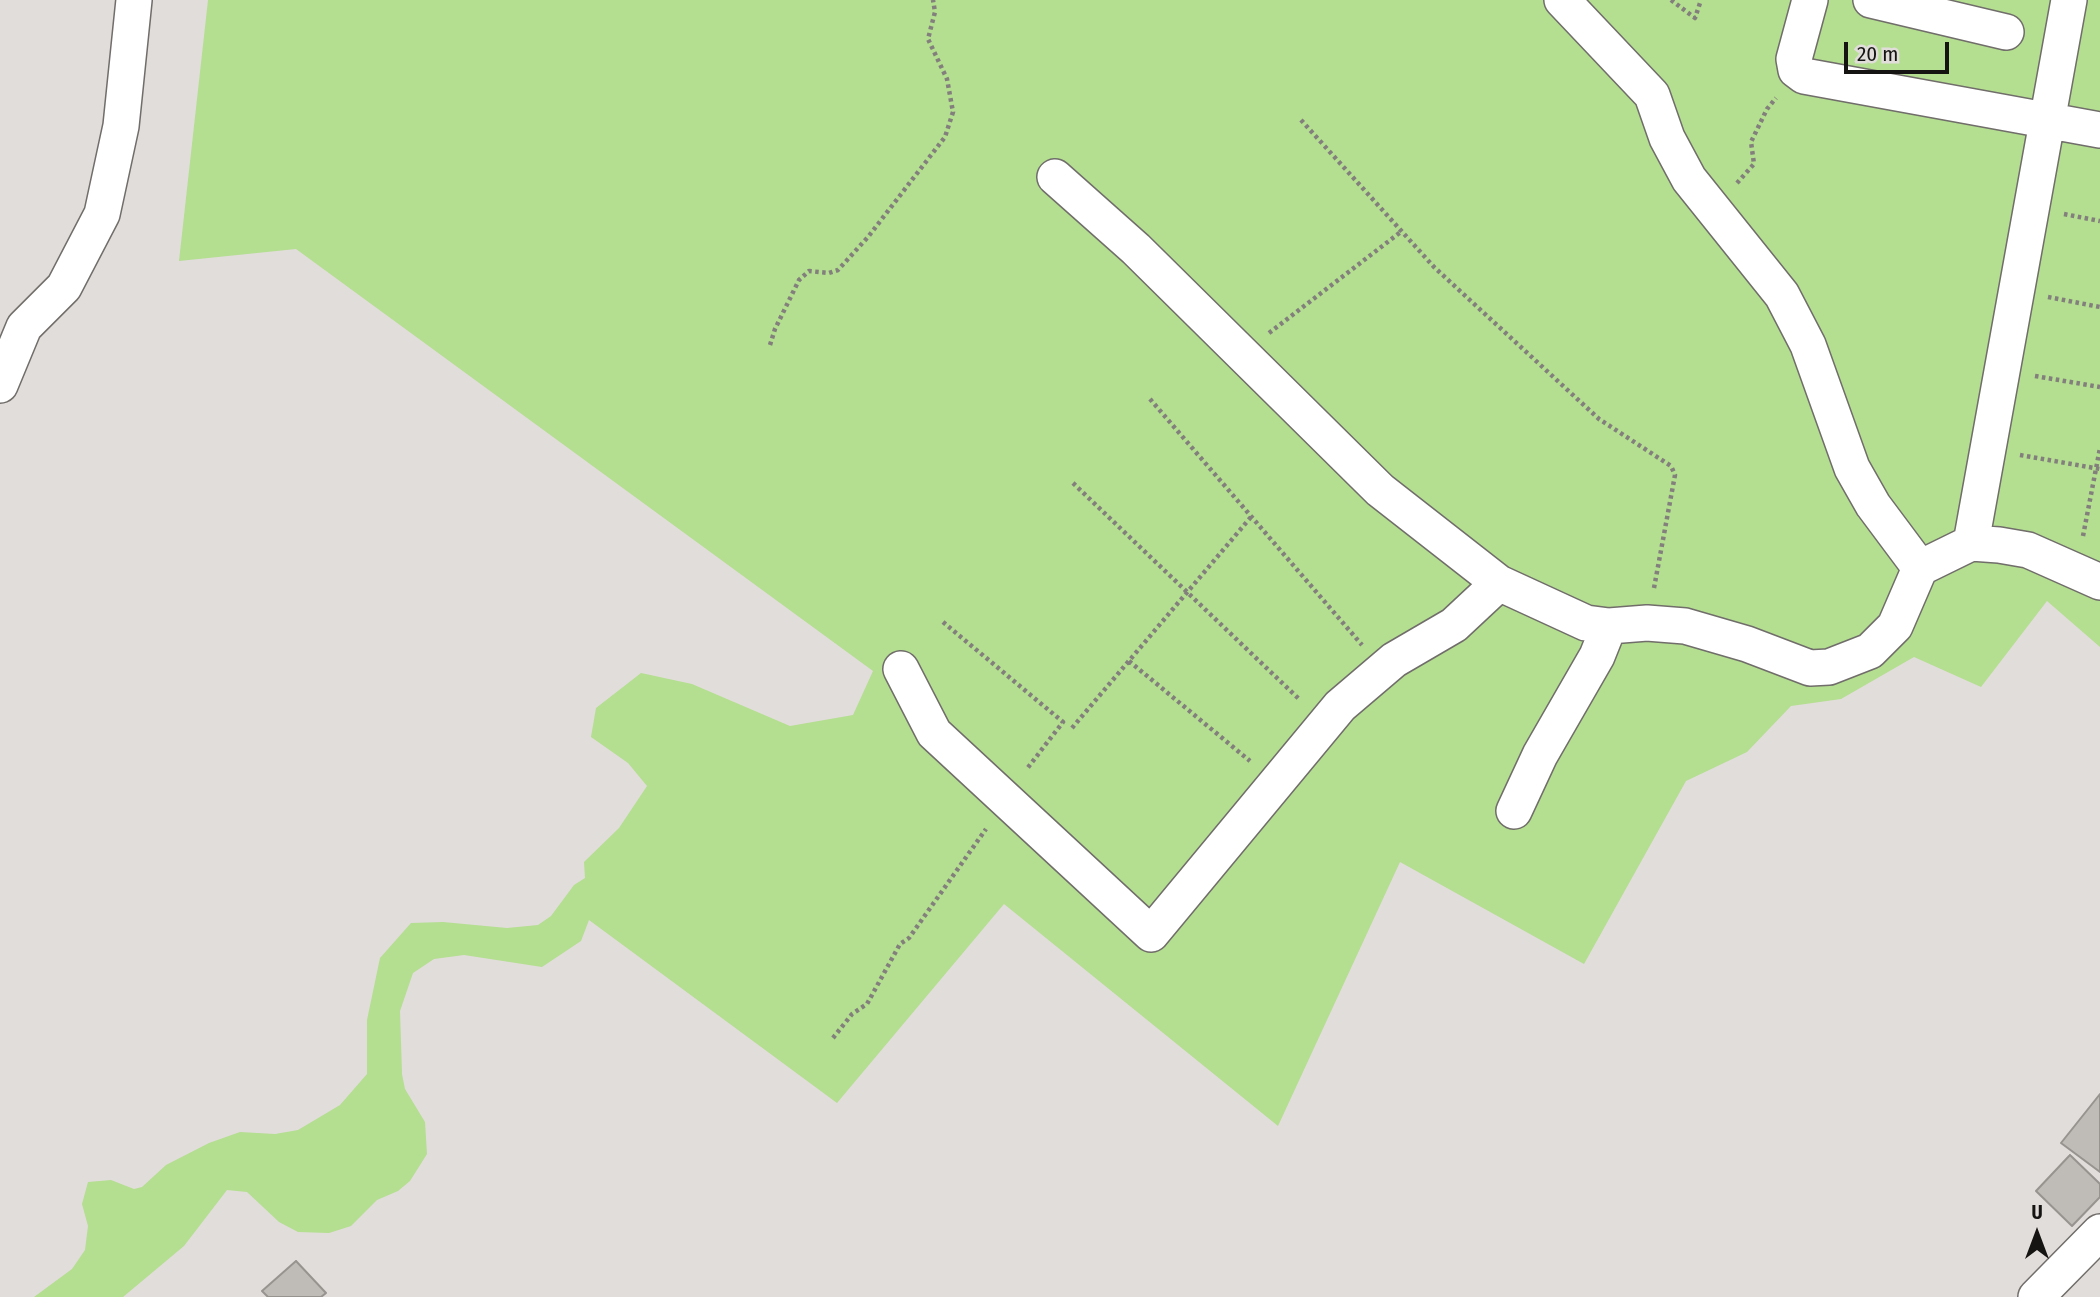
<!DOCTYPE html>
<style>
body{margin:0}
#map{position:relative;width:2100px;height:1297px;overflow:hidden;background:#e1ddda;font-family:"Fira Sans Condensed",sans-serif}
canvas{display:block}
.north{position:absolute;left:2002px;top:1199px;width:70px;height:70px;-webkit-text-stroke:5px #e1ddda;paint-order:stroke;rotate:0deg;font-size:19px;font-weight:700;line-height:28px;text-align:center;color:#151412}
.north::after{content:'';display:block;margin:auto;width:24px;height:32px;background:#151412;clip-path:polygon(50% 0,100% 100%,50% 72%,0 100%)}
.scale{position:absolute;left:1844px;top:42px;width:105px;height:32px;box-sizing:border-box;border:4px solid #151412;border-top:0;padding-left:9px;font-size:21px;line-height:24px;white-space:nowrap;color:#151412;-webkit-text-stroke:5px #e1ddda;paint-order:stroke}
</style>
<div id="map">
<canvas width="2100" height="1297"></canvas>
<div class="north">U</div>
<div class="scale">20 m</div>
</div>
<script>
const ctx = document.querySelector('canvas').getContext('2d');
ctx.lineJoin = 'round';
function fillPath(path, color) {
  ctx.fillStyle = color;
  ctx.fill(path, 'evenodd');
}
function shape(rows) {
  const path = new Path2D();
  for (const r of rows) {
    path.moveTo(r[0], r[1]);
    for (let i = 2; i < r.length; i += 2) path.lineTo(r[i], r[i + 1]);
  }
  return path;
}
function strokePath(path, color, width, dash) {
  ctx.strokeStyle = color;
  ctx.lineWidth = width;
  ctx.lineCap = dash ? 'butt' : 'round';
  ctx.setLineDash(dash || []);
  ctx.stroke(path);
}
fillPath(shape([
 [208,0,2100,0,2100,647,2047,601,1981,687,1914,657,1841,699,1791,706,1747,752,1686,781,1584,964,1400,862,1278,1126,1004,904,837,1103,589,920,581,941,542,967,464,955,434,959,413,973,400,1011,402,1074,405,1089,425,1122,427,1154,410,1181,398,1191,377,1200,351,1226,329,1233,298,1232,279,1222,247,1192,227,1190,184,1246,123,1297,34,1297,72,1269,85,1250,88,1226,82,1204,88,1182,111,1180,134,1189,142,1187,166,1165,209,1143,240,1132,275,1134,298,1130,340,1105,367,1074,367,1020,380,958,411,923,443,922,507,928,538,925,551,916,574,885,585,878,584,862,619,828,647,786,628,763,591,737,596,708,641,673,692,684,790,726,853,715,873,671,296,249,179,261]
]), '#b4de90');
const building = shape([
 [2100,1094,2100,1172,2061,1143,2100,1094],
 [2070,1155,2100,1184,2100,1197,2072,1226,2036,1191,2070,1155],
 [296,1261,326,1293,321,1297,268,1297,262,1291,296,1261]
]);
fillPath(building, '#bfbbb7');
strokePath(building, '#979490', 2);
const minor = shape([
 [1562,0,1652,95,1667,138,1689,179,1782,295,1808,345,1852,468,1873,505,1920,568,1971,543,1999,545,2028,550,2100,582],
 [1810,0,1794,59,1796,70,1804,76,2100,130],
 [1871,0,2006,32],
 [1055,177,1136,249,1380,490,1499,583,1586,623,1609,626],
 [0,385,24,327,64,287,102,214,121,126,134,0],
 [1971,543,2069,0],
 [901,669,934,733,1151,934,1340,706,1394,660,1454,625,1499,583],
 [1514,811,1540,755,1597,656,1609,626,1647,623,1685,626,1747,644,1810,668,1829,667,1870,651,1895,626,1920,568],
 [2036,1297,2100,1232]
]);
strokePath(minor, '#706d6a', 38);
strokePath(shape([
 [1671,0,1695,18,1701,0],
 [1301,120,1434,267,1599,419,1671,466,1675,475,1654,588],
 [1737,183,1754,164,1751,142,1767,109,1776,98],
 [2064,214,2100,221],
 [2048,297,2100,307],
 [1269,333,1402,231],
 [770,345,775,329,799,280,809,271,829,273,838,270,868,237,945,137,953,112,947,79,928,39,935,12,933,0],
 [2035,376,2100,387],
 [1150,399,1362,645],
 [2020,455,2100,469],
 [1073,483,1300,700],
 [2083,536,2100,448],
 [943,622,1063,722,1026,770],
 [1129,661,1250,761],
 [1072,728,1251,517],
 [833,1038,852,1014,867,1004,900,944,909,938,986,829]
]), '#827f7c', 4.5, [3.5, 3.5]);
strokePath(minor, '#fff', 35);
</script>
